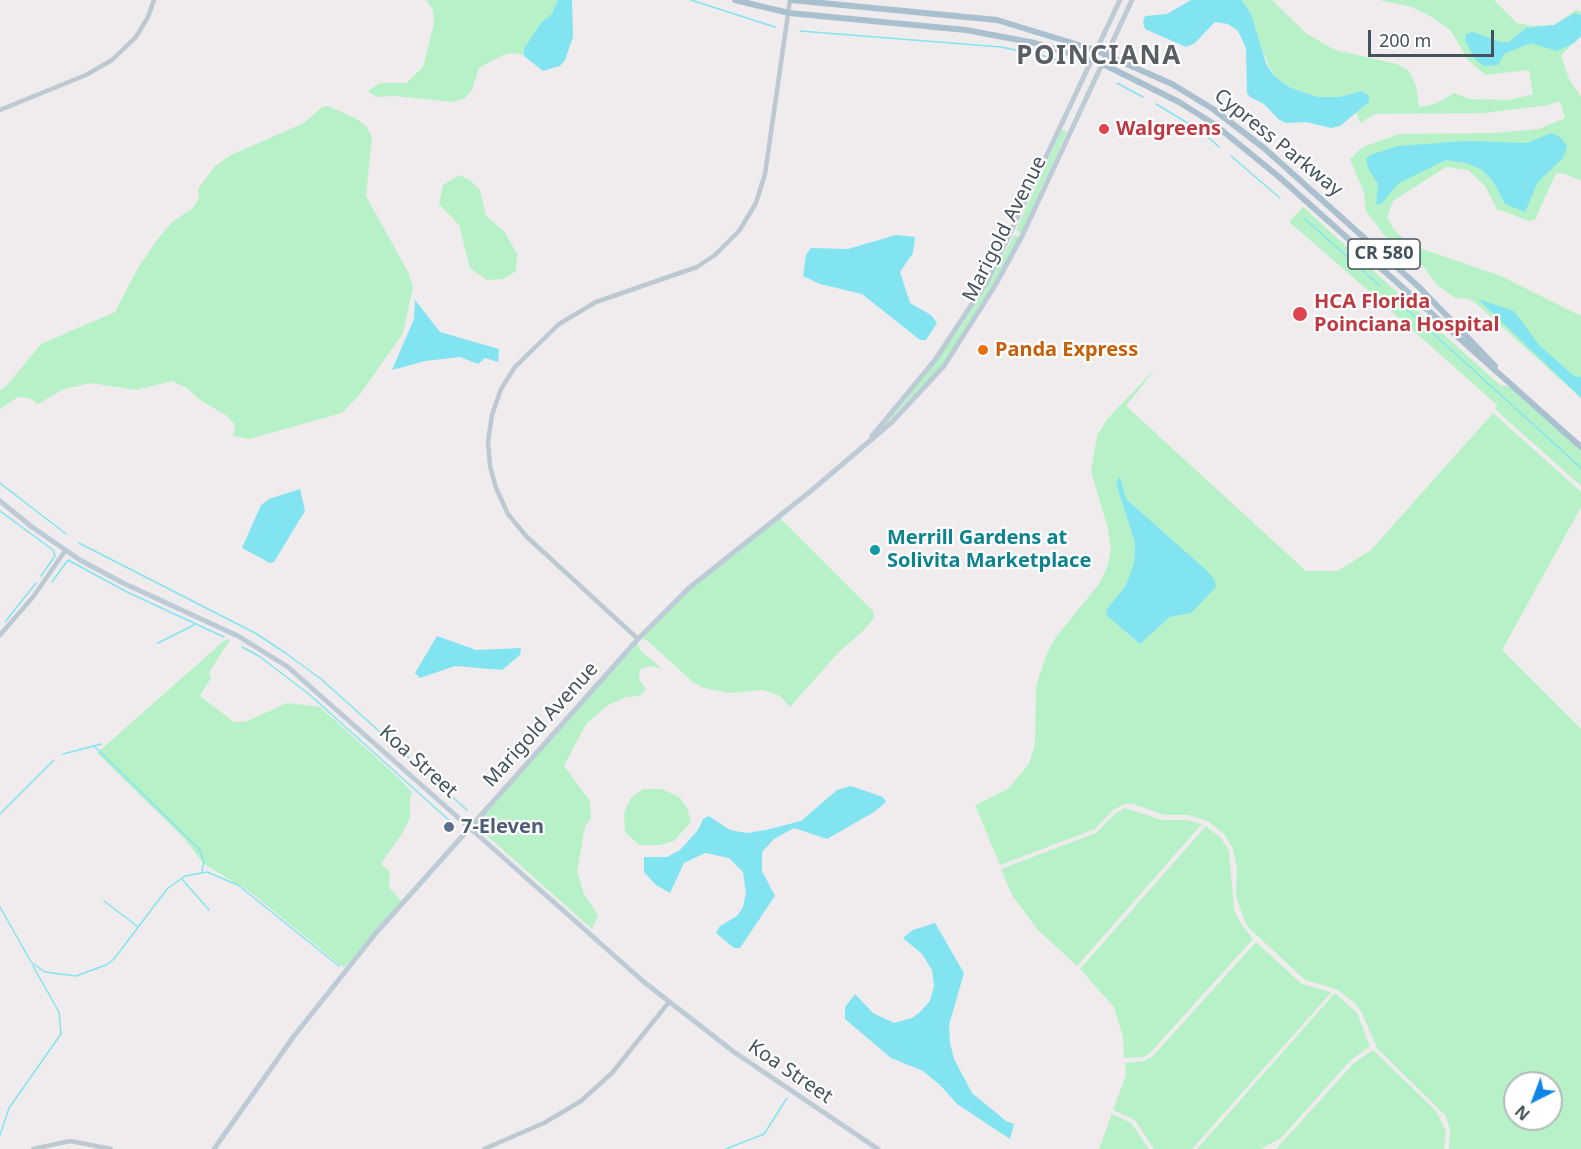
<!DOCTYPE html>
<style>
body{margin:0}
#map{position:relative;width:1581px;height:1149px;overflow:hidden;background:#f0eced;font-family:"Noto Sans",sans-serif}
canvas{display:block}
.north{position:absolute;left:1503px;top:1071px;width:60px;height:60px;box-sizing:border-box;background:#fff;border:2px solid #b4babd;border-radius:50%;rotate:222deg;font-size:16px;font-weight:700;line-height:24px;text-align:center;color:#44525b}
.north::after{content:'';display:block;margin:auto;width:21px;height:27px;background:#1084e6;clip-path:polygon(50% 0,100% 100%,50% 72%,0 100%)}
.scale{position:absolute;left:1368px;top:30px;width:126px;height:27px;box-sizing:border-box;border:3px solid #44525b;border-top:0;padding-left:8px;font-size:18px;line-height:21px;white-space:nowrap;color:#44525b;-webkit-text-stroke:4px #fff;paint-order:stroke}
</style>
<div id="map">
<canvas width="1581" height="1149"></canvas>
<div class="north">N</div>
<div class="scale">200 m</div>
</div>
<script>
const ctx = document.querySelector('canvas').getContext('2d');
ctx.lineJoin = 'round';
function fillPath(path, color) {
  ctx.fillStyle = color;
  ctx.fill(path, 'evenodd');
}
function shape(rows) {
  const path = new Path2D();
  for (const r of rows) {
    path.moveTo(r[0], r[1]);
    for (let i = 2; i < r.length; i += 2) path.lineTo(r[i], r[i + 1]);
  }
  return path;
}
function strokePath(path, color, width, dash) {
  ctx.strokeStyle = color;
  ctx.lineWidth = width;
  ctx.lineCap = dash ? 'butt' : 'round';
  ctx.setLineDash(dash || []);
  ctx.stroke(path);
}
function drawText(font, color, halo, rows, align = 'center') {
  ctx.font = font + ' "Noto Sans",sans-serif';
  ctx.lineWidth = 4.5;
  ctx.setLineDash([]);
  ctx.textBaseline = 'middle';
  ctx.strokeStyle = halo;
  ctx.fillStyle = color;
  for (const [text, x, y, turn = 0] of rows) {
    ctx.save();
    ctx.translate(x, y);
    ctx.rotate((+turn || 0) * Math.PI / 180);
    ctx.textAlign = isNaN(turn) ? turn : align;
    if (halo) ctx.strokeText(text, 0, 0);
    ctx.fillText(text, 0, 0);
    ctx.restore();
  }
}
fillPath(shape([
 [426,0,558,0,552,14,526,44,524,55,513,53,503,55,479,68,472,90,465,98,452,102,395,96,376,97,368,91,380,83,406,83,423,67,434,23,433,10],
 [1242,0,1272,0,1307,34,1335,50,1397,64,1409,71,1416,86,1419,107,1435,104,1454,93,1469,99,1509,100,1533,94,1529,70,1485,75,1469,61,1450,30,1430,16,1412,7,1379,0,1494,0,1517,23,1534,26,1554,25,1576,10,1581,12,1581,36,1561,55,1569,79,1581,97,1581,181,1565,174,1556,173,1535,220,1529,221,1497,209,1485,186,1468,170,1446,167,1393,201,1387,217,1394,230,1411,245,1501,276,1581,316,1581,398,1480,307,1470,299,1455,298,1437,285,1423,266,1384,235,1366,211,1364,193,1350,159,1363,147,1399,134,1493,133,1539,129,1565,118,1560,101,1549,105,1484,113,1375,114,1360,123,1356,113,1369,102,1362,91,1339,97,1317,97,1289,87,1273,75,1256,35,1251,14],
 [328,106,357,119,366,126,372,137,366,196,408,272,413,287,403,333,361,393,342,413,249,439,233,436,235,425,227,416,200,400,187,388,172,381,136,390,91,383,64,389,38,404,29,398,18,397,0,409,0,391,9,383,41,344,115,312,138,268,157,240,172,222,193,208,199,198,198,189,215,166,231,155,304,123,322,107],
 [1062,129,1067,132,1021,233,1016,230],
 [459,175,470,180,480,190,486,216,504,231,517,254,516,271,504,279,487,280,470,268,459,225,439,204,443,185],
 [1303,207,1398,293,1386,306,1289,222],
 [1014,235,1019,237,994,283,942,365,881,429,958,331,990,281],
 [1401,296,1500,385,1510,387,1581,450,1581,486,1496,410,1497,405,1389,309],
 [1157,367,1126,406,1306,571,1338,571,1371,550,1493,413,1581,492,1581,507,1502,650,1581,729,1581,1149,1449,1149,1450,1130,1446,1116,1377,1048,1361,1011,1354,1002,1336,989,1305,980,1250,929,1244,919,1236,896,1237,869,1233,849,1225,835,1208,821,1188,815,1164,815,1133,804,1125,804,1113,810,1095,829,1000,865,975,805,1008,789,1029,764,1035,744,1036,686,1047,653,1056,637,1099,584,1108,565,1111,549,1108,529,1091,471,1097,436,1107,419],
 [1121,478,1121,487,1126,499,1139,510,1191,613,1170,617,1140,644,1106,615,1107,609,1126,585,1134,563,1135,543,1116,483],
 [1515,1083,1551,1083,1551,1119,1515,1119],
 [780,518,873,611,874,618,864,630,838,653,790,707,780,696,763,690,730,693,704,688,694,683,649,642,642,638,690,590],
 [226,639,230,640,209,672,211,678,200,696,234,722,245,722,287,703,320,707,402,781,413,794,410,796,410,817,403,832,381,864,390,872,389,887,401,901,344,968,249,891,204,864,185,839,97,753],
 [637,643,641,651,662,669,650,666,640,669,639,679,646,689,640,696,626,697,608,705,586,724,564,766,590,801,591,819,585,826,577,872,584,894,598,915,592,929,475,825],
 [643,789,662,789,679,797,687,808,691,822,674,841,660,845,639,845,625,832,624,813,631,798],
 [1125,808,1162,820,1187,820,1202,824,1077,966,1037,929,1012,895,1001,869,1096,833,1116,813],
 [1206,826,1221,838,1229,851,1234,910,1240,922,1253,939,1150,1053,1144,1057,1124,1058,1123,1037,1114,1007,1080,969],
 [1256,942,1302,984,1331,992,1329,995,1192,1149,1154,1149,1135,1120,1113,1110,1126,1075,1125,1063,1144,1061,1153,1056],
 [1335,993,1357,1013,1370,1046,1351,1060,1281,1138,1261,1149,1197,1149],
 [1373,1050,1436,1111,1446,1131,1444,1149,1276,1149,1354,1063],
 [1112,1114,1131,1123,1149,1149,1099,1149]
]), '#b7f1c8');
fillPath(shape([
 [558,0,572,0,573,37,565,60,560,66,543,71,524,56,524,48,542,22,552,14],
 [1191,0,1242,0,1251,14,1266,63,1273,75,1289,87,1317,97,1339,97,1362,91,1369,96,1369,102,1340,126,1331,128,1306,122,1286,123,1278,119,1264,104,1250,97,1247,93,1246,48,1238,31,1228,24,1215,22,1195,43,1186,47,1145,29,1143,22,1145,16,1167,14],
 [1575,13,1581,15,1581,36,1574,43,1557,51,1531,43,1504,54,1498,65,1484,66,1475,59,1465,40,1466,34,1473,32,1500,42,1509,42,1526,28,1554,25],
 [1551,133,1560,137,1567,146,1563,158,1538,182,1525,212,1505,204,1493,181,1481,169,1466,163,1446,160,1399,183,1381,204,1376,204,1378,184,1368,168,1366,159,1370,155,1398,146,1425,144,1466,141,1527,143],
 [896,235,915,237,913,253,900,272,910,303,931,315,937,323,926,340,920,340,862,294,820,284,803,276,806,255,811,248,848,249],
 [1478,299,1514,311,1539,345,1574,376,1581,377,1581,398],
 [415,300,440,332,499,349,498,362,485,358,478,364,460,357,425,361,392,370,414,319],
 [1120,477,1126,499,1206,570,1214,579,1216,587,1191,613,1170,617,1140,644,1106,615,1107,609,1126,585,1134,563,1135,543,1116,483],
 [300,489,305,511,274,562,270,563,242,548,261,505,269,499],
 [437,636,476,650,521,648,520,655,502,670,455,666,420,678,415,673],
 [851,786,883,797,886,802,874,812,827,839,794,828,774,839,762,852,762,871,775,896,740,948,734,948,716,933,720,926,737,916,743,907,746,893,743,872,729,858,705,853,684,863,670,893,656,885,644,872,644,857,667,857,680,850,698,830,703,819,709,816,730,830,747,833,766,830,801,821,837,790],
 [935,923,964,973,949,1025,950,1043,954,1059,972,1093,1006,1121,1014,1124,1010,1139,957,1104,941,1086,923,1071,891,1058,845,1019,845,1007,855,994,873,1013,894,1023,912,1018,920,1012,930,1001,934,986,932,970,922,954,903,938,913,930]
]), '#82e4f0');
strokePath(shape([
 [691,0,775,27],
 [800,31,1001,47,1041,55,1072,65],
 [1117,83,1143,97],
 [1156,104,1201,131,1219,147],
 [1231,156,1280,198],
 [1304,218,1380,286],
 [1404,307,1581,468],
 [0,483,66,534],
 [0,511,53,550,55,556,41,576],
 [79,543,255,633,284,652,321,679,467,810],
 [52,582,68,560,127,592,224,637],
 [5,622,36,583],
 [158,643,194,625],
 [242,647,259,656,310,695,452,823],
 [94,746,199,849,204,861,202,871],
 [63,754,101,744],
 [0,814,54,760],
 [182,879,209,910],
 [104,901,137,926],
 [0,907,31,962],
 [32,963,45,972,76,976,106,965,114,959,167,889,185,876,207,872,238,885,339,966],
 [0,1135,9,1108,61,1034,59,1012,33,966],
 [726,1149,764,1134,787,1098]
]), '#82e4f0', 1.5);
strokePath(shape([
 [0,110,86,75,112,60,136,37,148,17,154,0],
 [0,635,33,597,65,551],
 [638,639,526,536,508,514,496,488,490,466,488,441,492,415,501,389,515,367,559,324,596,302,697,267,715,255,739,231,756,203,765,174,790,0],
 [33,1149,70,1141,111,1149],
 [484,1149,544,1123,581,1101,612,1073,669,1002]
]), '#bcc9d0', 4.5);
strokePath(shape([
 [872,436,935,360,988,280,1120,0],
 [0,501,32,527,80,560,123,583,238,636,288,667,644,982,734,1052,878,1149],
 [214,1149,294,1036,376,933,638,639,689,588,812,490,892,422,944,366,996,284,1022,236,1132,0]
]), '#bccbd5', 5);
strokePath(shape([
 [735,0,789,13,966,30,1035,43,1101,63,1179,102,1214,124,1278,176,1581,447],
 [791,0,997,20,1095,50,1172,84,1213,109,1264,148,1420,288,1495,366]
]), '#aac0ce', 6);
for (const [x, y, r, color] of [
 [1104,129,6,"#e0444e"],
 [1300,314,8,"#e0444e"],
 [983,350,6,"#e8710a"],
 [875,550,6,"#0f9aa8"],
 [449,827,6,"#5c6f8a"]
]) {
  const dot = new Path2D();
  dot.arc(x, y, r, 0, 2 * Math.PI);
  ctx.fillStyle = color;
  ctx.fill(dot);
  strokePath(dot, '#fff', 2);
}
for (const [x, y, w] of [
 [1384,254,72]
]) {
  const box = new Path2D();
  box.roundRect(x - w / 2, y - 15, w, 30, 4.5);
  ctx.fillStyle = '#fff';
  ctx.fill(box);
  strokePath(box, '#44525b', 1.5);
}
drawText('bold 18px', '#44525b', null, [
 ["CR 580",1384,254]
]);
drawText('bold 20px', '#be3a42', '#fff', [
 ["Walgreens",1116,129],
 ["HCA Florida",1314,302],
 ["Poinciana Hospital",1314,325]
], 'left');
drawText('20px', '#44525b', '#fff', [
 ["Cypress Parkway",1278,143,39],
 ["Marigold Avenue",1005,229,-63],
 ["Marigold Avenue",541,725,-48],
 ["Koa Street",418,762,42],
 ["Koa Street",790,1072,34]
]);
drawText('bold 20px', '#c56008', '#fff', [
 ["Panda Express",995,350]
], 'left');
drawText('bold 20px', '#0d838f', '#fff', [
 ["Merrill Gardens at",887,538],
 ["Solivita Marketplace",887,561]
], 'left');
drawText('bold 20px', '#4e5e75', '#fff', [
 ["7-Eleven",461,827]
], 'left');
ctx.letterSpacing = '1.5px';
drawText('bold 26px', '#595e62', '#fff', [
 ["POINCIANA",1099,57]
]);
ctx.letterSpacing = '0px';
</script>
